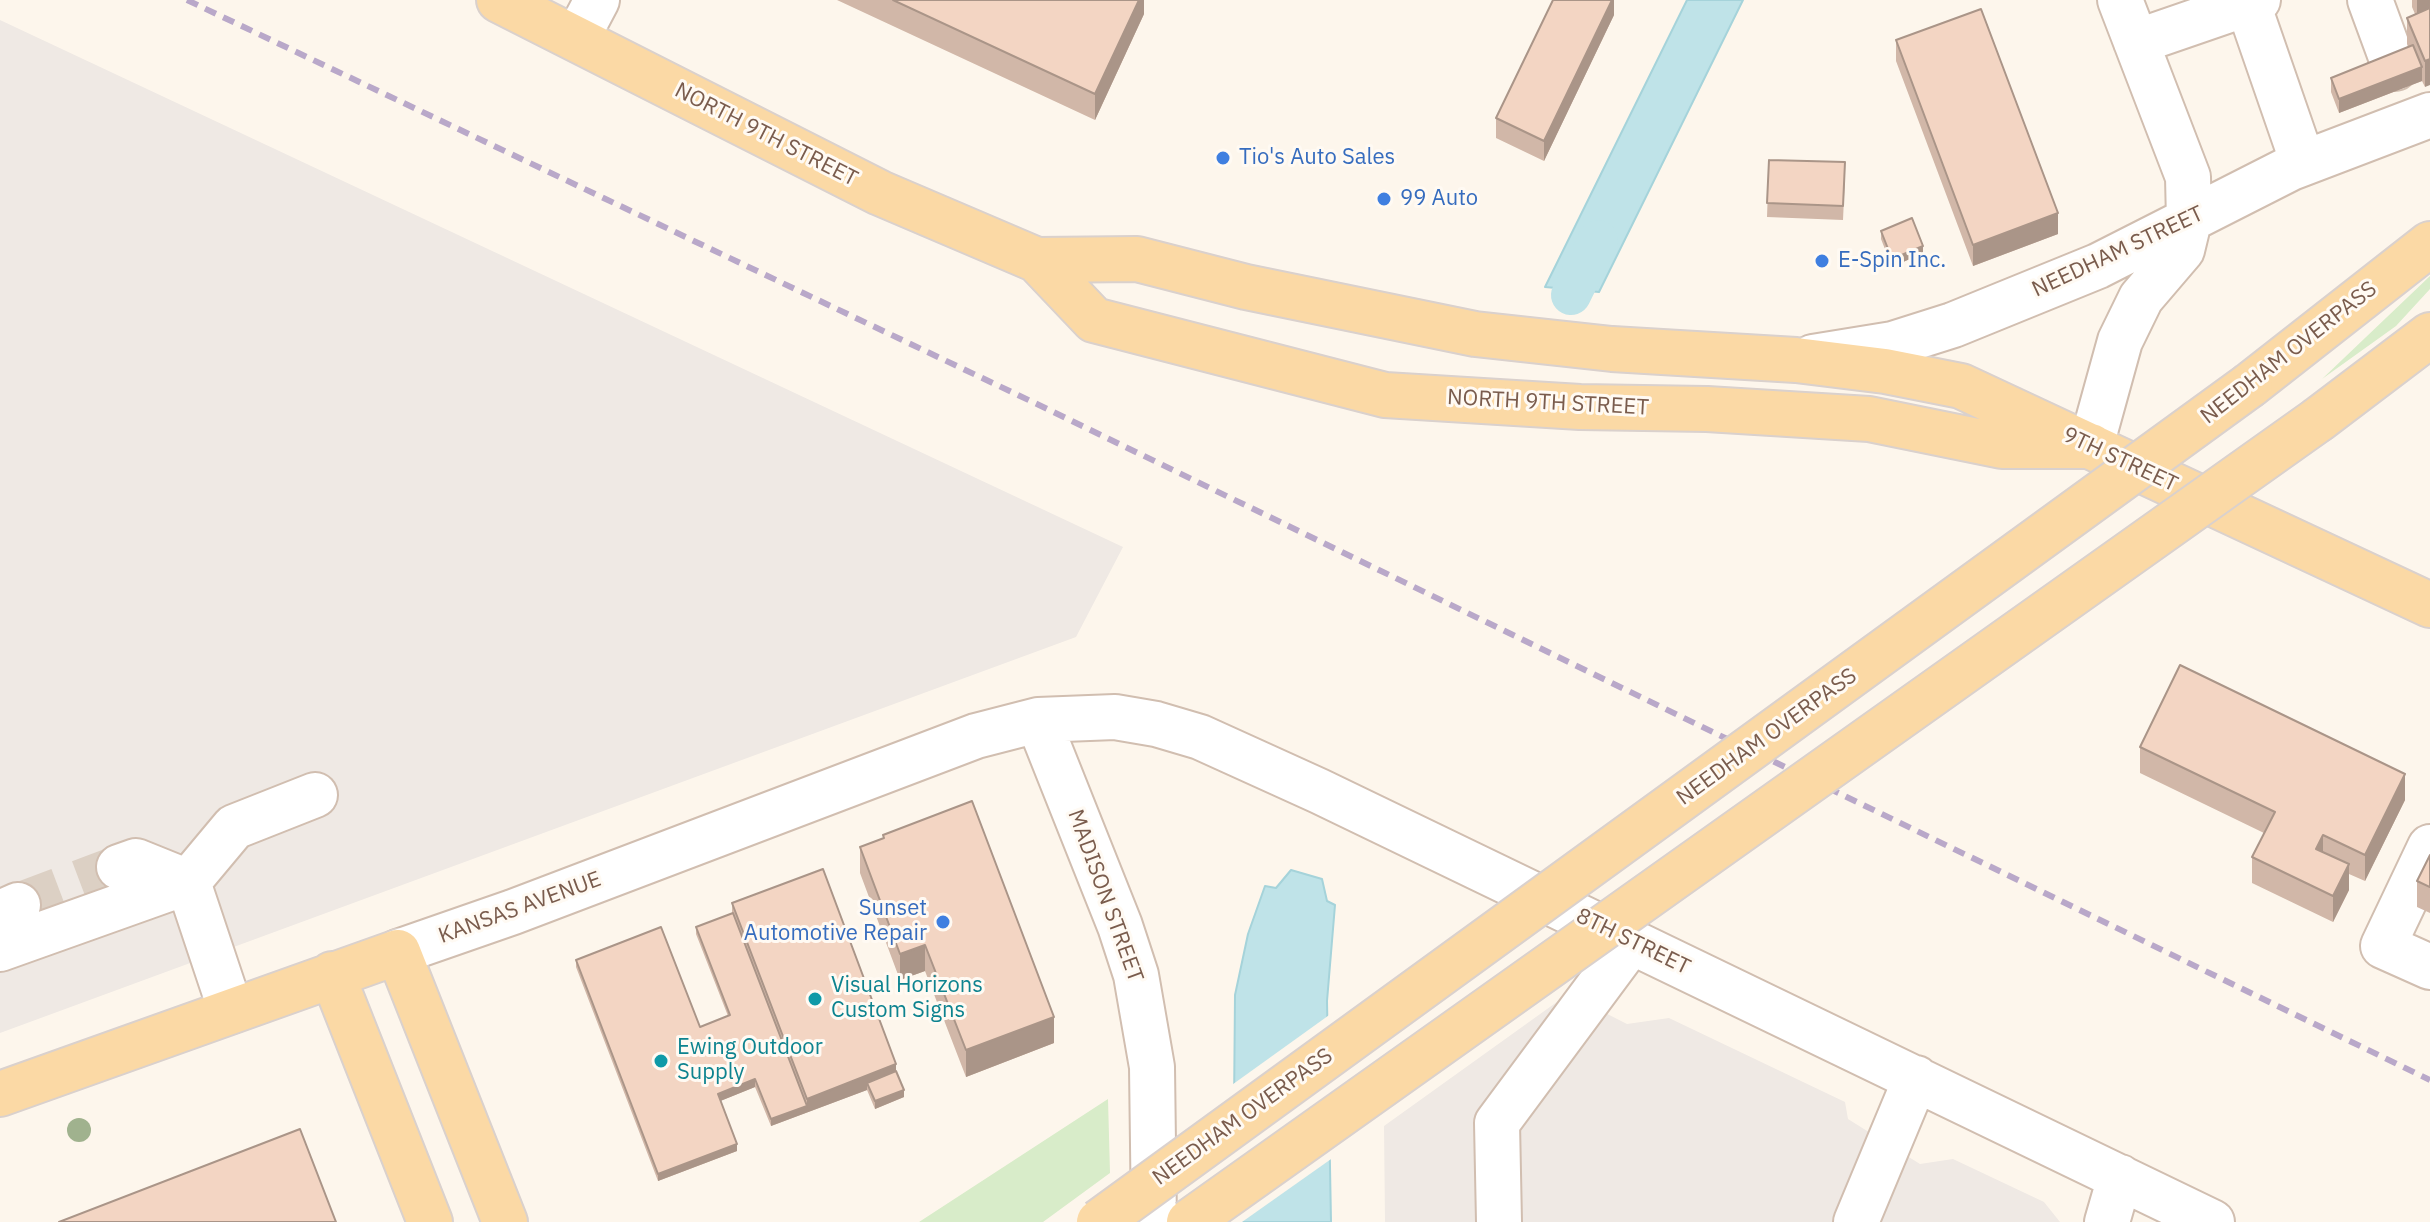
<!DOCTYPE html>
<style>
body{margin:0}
canvas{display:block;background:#fdf6ec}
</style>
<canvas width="2430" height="1222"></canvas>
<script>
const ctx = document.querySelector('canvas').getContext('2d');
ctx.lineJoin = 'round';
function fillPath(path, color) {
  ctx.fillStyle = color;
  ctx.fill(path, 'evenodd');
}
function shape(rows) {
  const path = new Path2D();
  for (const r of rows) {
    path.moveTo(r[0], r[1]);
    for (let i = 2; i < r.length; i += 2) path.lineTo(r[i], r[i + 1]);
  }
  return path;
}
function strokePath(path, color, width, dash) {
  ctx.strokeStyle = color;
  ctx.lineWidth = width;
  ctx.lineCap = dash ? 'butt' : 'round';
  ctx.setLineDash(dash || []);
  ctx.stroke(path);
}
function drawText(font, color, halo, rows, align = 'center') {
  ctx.font = font + ' "IBM Plex Sans",sans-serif';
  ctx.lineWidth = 6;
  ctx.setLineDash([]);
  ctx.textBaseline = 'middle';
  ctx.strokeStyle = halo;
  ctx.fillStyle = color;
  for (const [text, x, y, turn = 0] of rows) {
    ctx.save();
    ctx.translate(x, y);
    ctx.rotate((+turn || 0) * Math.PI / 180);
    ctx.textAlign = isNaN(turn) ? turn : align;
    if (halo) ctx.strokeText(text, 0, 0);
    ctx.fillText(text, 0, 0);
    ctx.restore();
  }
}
fillPath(shape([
 [0,20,1123,547,1076,637,0,1033],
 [1568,994,1627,1024,1669,1018,1845,1102,1848,1119,1920,1164,1953,1159,2044,1202,2060,1222,1385,1222,1384,1126]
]), '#efe9e4');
fillPath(shape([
 [2430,276,2430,289,2396,326,2322,379],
 [1108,1099,1110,1173,1043,1222,919,1222]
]), '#d8ecc9');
const water = shape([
 [1687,0,1743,0,1599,292,1545,287,1687,0],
 [1291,870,1322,879,1327,901,1335,905,1327,1001,1331,1222,1233,1222,1235,995,1248,934,1265,886,1276,888,1291,870]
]);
fillPath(water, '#bfe3e8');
strokePath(water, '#a5d3da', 2);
fillPath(shape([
 [1332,1013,1334,1157,1242,1222,1229,1222,1229,1087]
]), '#fdf6ec');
strokePath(shape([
 [1571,295,1598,240]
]), '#bfe3e8', 40);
strokePath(shape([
 [18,905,119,867]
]), '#dcd0c4', 44, [44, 22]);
const minor = shape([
 [2370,0,2395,68],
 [2248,4,2303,163],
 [577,38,597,0],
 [2136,42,2258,0],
 [1813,357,1893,344,1953,325,2098,266,2291,168,2430,115],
 [2091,446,2120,341,2141,298,2182,250,2189,221,2188,177,2120,0],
 [1038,720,1120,926,1136,975,1152,1067,1154,1222],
 [2430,847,2383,946,2430,967],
 [119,867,136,861,188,882,231,1011],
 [0,913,18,905],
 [0,949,188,882,234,827,315,795],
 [398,952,513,912,976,736,1038,720,1115,717,1156,724,1200,737,1319,791,2212,1222],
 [1499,1222,1497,1123,1632,941],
 [1856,1222,1916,1078],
 [2107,1222,2120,1177]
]);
const major = shape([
 [499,0,880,193,1037,260,1094,320,1385,395,1580,407,1707,409,1869,419,2002,446,2091,446],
 [1037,260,1137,259,1246,287,1475,334,1612,349,1796,360,1885,371,1961,386,2430,605],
 [2250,385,2430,244],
 [2319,419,2430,335],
 [332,974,430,1222],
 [0,1094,398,952,505,1222]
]);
strokePath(minor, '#d1beb0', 48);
strokePath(major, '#dad1cd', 48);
strokePath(minor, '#fff', 44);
strokePath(major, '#fbd9a5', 44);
strokePath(shape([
 [187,0,1039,405,2430,1080]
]), '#b9a8c9', 6, [12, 8]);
const majorBridge = shape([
 [1099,1222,2250,385],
 [1189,1222,2319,419]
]);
strokePath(majorBridge, '#dad1cd', 48, []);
strokePath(majorBridge, '#fbd9a5', 44);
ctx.fillStyle = '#a0b28e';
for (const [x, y] of [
 [79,1130]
]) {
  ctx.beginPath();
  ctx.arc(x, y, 12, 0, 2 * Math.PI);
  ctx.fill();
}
fillPath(shape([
 [837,0,1144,0,1144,14,1095,120],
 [1614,0,1614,15,1544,161,1496,138,1496,118],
 [2412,0,2430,0,2425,87,2422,81,2339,113,2331,92,2331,78,2408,47,2407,44,2407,18,2415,14,2412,7],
 [1896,40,2058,234,1973,266,1896,61],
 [1769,160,1845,176,1843,220,1767,217],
 [1881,231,1923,253,1892,267,1881,239],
 [2140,747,2405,800,2365,881,2349,874,2349,890,2333,922,2252,883,2252,857,2264,833,2140,773],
 [883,835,1054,1043,966,1077,925,971,900,980,860,873,860,847,883,838],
 [2430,855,2430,913,2417,907,2417,881],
 [732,903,896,1071,904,1097,875,1109,867,1090,771,1126,755,1087,720,1101,737,1151,658,1181,576,967,576,960,700,1027,728,1016,696,934,696,927,732,913]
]), '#d1b7a8');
fillPath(shape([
 [1139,0,1144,0,1144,14,1095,120,1095,94],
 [1612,0,1614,0,1614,15,1544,161,1544,141],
 [2417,0,2430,0,2430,15,2417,19],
 [2430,59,2430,85,2425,87,2425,61],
 [2422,67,2422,81,2339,113,2339,99],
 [2058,213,2058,234,1973,266,1973,245],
 [1923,246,1923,253,1892,267,1892,259],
 [2405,774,2405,800,2365,881,2365,855],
 [2323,835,2323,861,2316,849],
 [2349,864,2349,890,2333,922,2333,896],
 [925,945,925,971,900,980,900,954],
 [1054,1017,1054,1043,966,1077,966,1050],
 [896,1064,896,1078,867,1083,867,1090,771,1126,771,1119,807,1106,807,1099],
 [755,1079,755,1087,718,1102,718,1094],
 [904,1090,904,1097,875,1109,875,1101],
 [737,1144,737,1151,658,1181,658,1174]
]), '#aa9588');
const building = shape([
 [893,0,1139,0,1095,94,893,0],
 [1553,0,1612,0,1544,141,1496,118,1553,0],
 [2430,8,2430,59,2425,61,2407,18,2430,8],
 [1981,9,2058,213,1973,245,1896,40,1981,9],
 [2413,45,2422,67,2339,99,2331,78,2413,45],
 [1769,160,1845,162,1843,206,1767,203,1769,160],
 [1912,218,1923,246,1892,259,1881,231,1912,218],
 [2180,665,2405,774,2365,855,2323,835,2316,849,2349,864,2333,896,2252,857,2275,812,2140,747,2180,665],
 [972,801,1054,1017,966,1050,925,945,900,954,860,847,884,838,883,835,972,801],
 [2430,855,2430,887,2417,881,2430,855],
 [823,869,896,1064,807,1099,732,903,823,869],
 [733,913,807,1106,771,1119,755,1079,718,1094,737,1144,658,1174,576,960,661,927,700,1027,730,1015,696,927,733,913],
 [896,1071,904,1090,875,1101,867,1083,896,1071],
 [300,1129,336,1222,59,1222,300,1129]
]);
fillPath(building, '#f3d5c3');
strokePath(building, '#aa9588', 2);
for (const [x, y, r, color] of [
 [1223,158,8,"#3f7fe0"],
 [1384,199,8,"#3f7fe0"],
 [1822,261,8,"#3f7fe0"],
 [943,922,8,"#3f7fe0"],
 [815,999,8,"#0f9aa8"],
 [661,1061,8,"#0f9aa8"]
]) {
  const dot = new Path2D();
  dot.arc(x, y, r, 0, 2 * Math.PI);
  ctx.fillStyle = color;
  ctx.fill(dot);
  strokePath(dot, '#fffaf3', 3);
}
drawText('22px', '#7a5c4d', '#fffaf3', [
 ["NORTH 9TH STREET",766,135,27],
 ["NEEDHAM STREET",2118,252,-25],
 ["NEEDHAM OVERPASS",2289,353,-38],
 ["NORTH 9TH STREET",1548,403,3],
 ["9TH STREET",2120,460,25],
 ["NEEDHAM OVERPASS",1767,737,-36],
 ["MADISON STREET",1105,896,70],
 ["KANSAS AVENUE",520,908,-20],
 ["8TH STREET",1633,942,26],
 ["NEEDHAM OVERPASS",1243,1117,-36]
]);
drawText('22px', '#366cbe', '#fffaf3', [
 ["Tio's Auto Sales",1239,158],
 ["99 Auto",1400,199],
 ["E-Spin Inc.",1838,261],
 ["Sunset",927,909,"right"],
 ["Automotive Repair",927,934,"right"]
], 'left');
drawText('22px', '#0d838f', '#fffaf3', [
 ["Visual Horizons",831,986],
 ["Custom Signs",831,1011],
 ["Ewing Outdoor",677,1048],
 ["Supply",677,1073]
], 'left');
</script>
